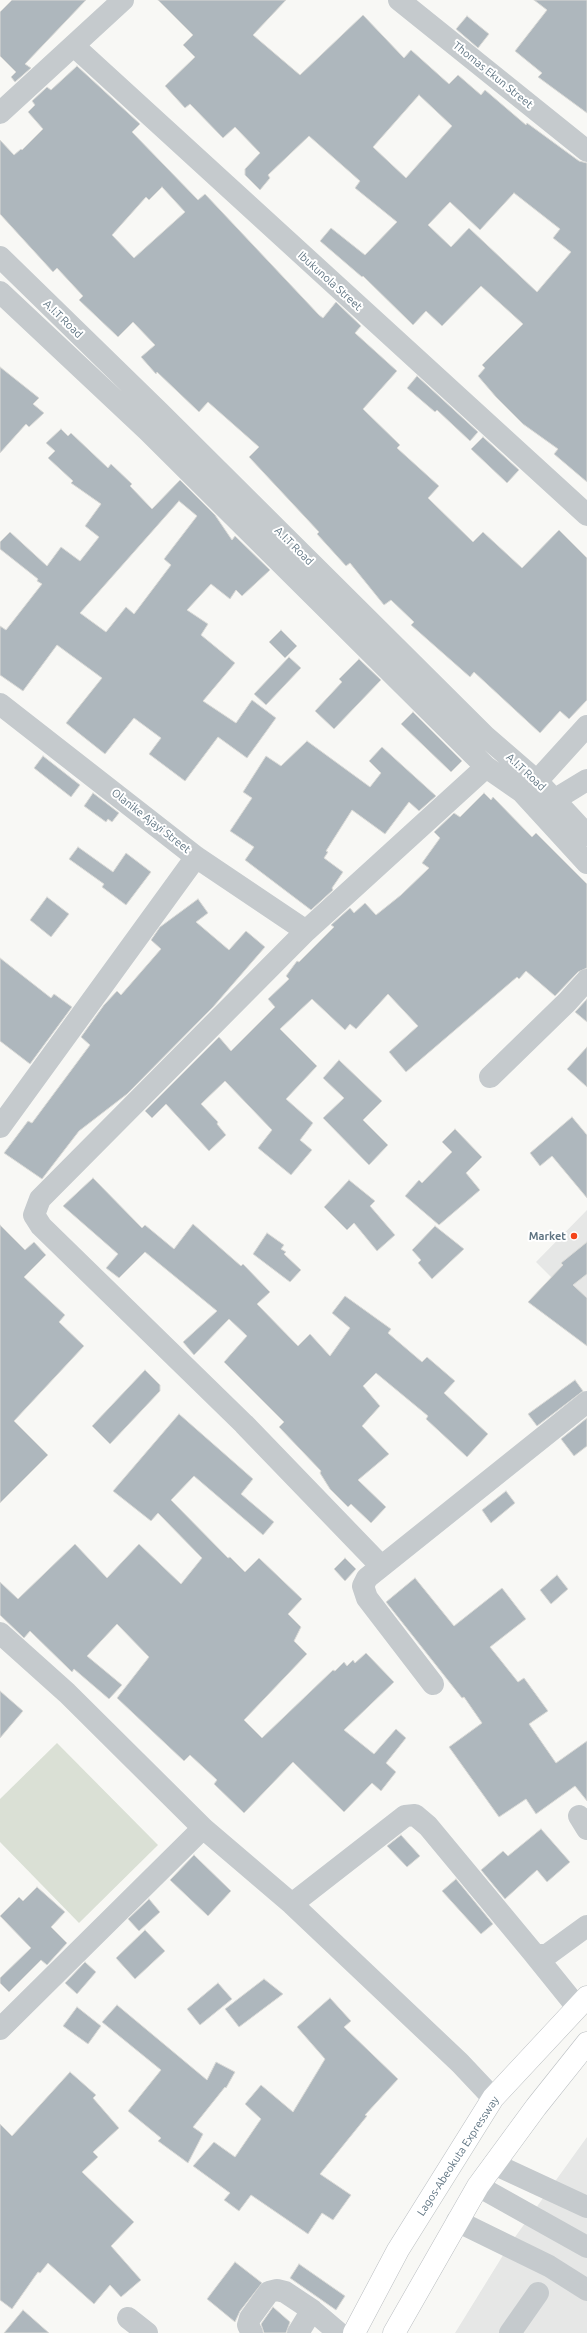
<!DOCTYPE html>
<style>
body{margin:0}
canvas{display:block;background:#f8f8f5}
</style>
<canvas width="587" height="2333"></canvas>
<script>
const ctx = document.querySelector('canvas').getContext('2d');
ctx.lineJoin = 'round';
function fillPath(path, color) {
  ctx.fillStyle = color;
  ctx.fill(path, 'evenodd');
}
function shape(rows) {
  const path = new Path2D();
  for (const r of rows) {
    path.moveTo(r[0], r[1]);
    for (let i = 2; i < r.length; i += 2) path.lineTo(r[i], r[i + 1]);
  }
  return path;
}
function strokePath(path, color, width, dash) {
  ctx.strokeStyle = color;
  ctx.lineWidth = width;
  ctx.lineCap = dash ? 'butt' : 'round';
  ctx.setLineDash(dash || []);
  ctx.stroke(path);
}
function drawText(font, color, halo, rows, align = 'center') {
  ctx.font = font + ' Ubuntu,sans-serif';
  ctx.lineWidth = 4;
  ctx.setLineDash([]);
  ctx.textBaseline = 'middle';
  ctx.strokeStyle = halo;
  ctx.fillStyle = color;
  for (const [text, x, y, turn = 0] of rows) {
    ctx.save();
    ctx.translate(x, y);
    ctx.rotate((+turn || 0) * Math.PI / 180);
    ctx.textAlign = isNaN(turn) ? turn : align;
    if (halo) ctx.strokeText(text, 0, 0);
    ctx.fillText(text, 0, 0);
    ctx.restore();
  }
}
fillPath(shape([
 [587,1210,587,1313,536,1262],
 [587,2137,587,2333,455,2333,510,2244]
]), '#e6e7e6');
fillPath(shape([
 [57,1743,158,1845,79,1923,0,1842,0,1799]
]), '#dae0d5');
const building = shape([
 [12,0,86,0,25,64,31,68,15,82,11,77,16,72,0,56,0,12,12,0],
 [158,0,286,0,253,35,300,75,363,15,404,58,411,50,449,84,458,75,481,95,485,90,526,125,527,123,579,161,587,163,587,482,554,454,558,449,523,424,496,397,478,376,485,368,482,365,523,324,481,286,442,326,426,311,413,325,363,276,362,277,320,241,331,228,365,255,397,222,355,188,360,181,309,136,268,175,270,178,260,190,245,175,245,169,260,153,235,127,223,138,190,104,185,108,165,86,195,57,183,45,193,35,158,0],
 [419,95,452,126,406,178,373,147,419,95],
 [514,193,560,229,553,238,571,252,537,292,469,228,451,247,428,225,450,202,480,230,514,193],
 [534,0,587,0,587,113,538,77,542,73,515,51,547,10,534,0],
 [467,16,489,34,478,48,456,29,467,16],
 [77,66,140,124,132,132,198,200,205,194,319,315,323,318,336,302,361,326,355,333,397,371,363,409,400,445,397,448,439,486,428,498,473,542,483,532,522,568,559,530,587,558,587,700,569,719,560,711,540,733,474,672,470,677,411,625,414,622,391,600,384,605,350,563,346,566,317,534,319,532,249,457,259,447,208,402,199,412,157,372,156,374,141,357,155,345,133,322,118,337,79,300,83,296,57,268,53,272,0,214,0,140,14,155,21,149,22,150,43,129,28,112,35,105,32,101,47,87,51,90,77,66],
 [162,187,185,212,134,258,112,235,146,197,149,200,162,187],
 [0,367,39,398,33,404,44,413,29,427,26,424,0,453,0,367],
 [417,376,478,432,470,441,437,410,435,412,407,388,417,376],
 [61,429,68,436,71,433,108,468,111,464,132,484,130,486,152,509,180,480,215,515,232,540,235,536,270,570,242,596,236,590,230,599,211,584,187,610,208,624,201,635,235,663,203,701,236,723,252,700,276,718,247,758,218,737,185,781,149,754,161,738,134,718,105,754,66,723,102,678,57,645,23,691,0,675,0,626,6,630,42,584,37,581,38,579,0,549,0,542,10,532,47,566,61,547,80,561,99,537,85,526,101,504,71,483,73,481,48,458,55,451,46,443,61,429],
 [179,501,197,516,164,559,171,565,134,614,126,607,106,632,80,613,179,501],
 [483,437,519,470,507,483,471,449,483,437],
 [281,630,297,646,285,658,269,642,281,630],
 [289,657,301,668,266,705,254,694,289,657],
 [359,659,381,680,334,729,315,711,342,682,339,679,359,659],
 [413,712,462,761,451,772,401,724,413,712],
 [307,741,370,787,381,773,369,761,382,747,436,796,419,811,409,802,385,834,352,810,326,851,328,852,324,858,343,872,332,888,333,890,311,910,245,860,254,847,230,831,252,798,243,792,266,756,281,766,307,741],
 [43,756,80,785,71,797,34,768,43,756],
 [93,793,119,813,112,822,108,819,106,822,84,806,93,793],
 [484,793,491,800,493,797,532,837,536,833,587,884,587,968,578,972,555,996,526,971,519,979,517,977,406,1072,389,1052,418,1026,388,994,356,1029,350,1024,345,1030,312,999,280,1029,317,1066,286,1099,313,1123,300,1140,312,1150,291,1175,258,1148,272,1130,225,1081,201,1104,218,1122,217,1124,226,1135,209,1151,166,1104,152,1118,145,1111,219,1037,231,1051,275,1007,268,999,289,979,286,976,297,961,299,962,334,927,331,925,350,908,354,913,365,903,376,915,401,895,429,868,422,863,440,838,434,832,454,813,460,817,484,793],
 [78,847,113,872,126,853,151,872,126,905,102,887,104,884,69,859,78,847],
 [47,897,69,914,51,937,30,920,47,897],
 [198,899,208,913,196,922,229,950,246,931,265,947,213,1007,127,1094,79,1131,42,1179,4,1153,28,1121,32,1123,90,1045,81,1037,104,1005,117,991,121,995,161,949,151,940,160,927,198,899],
 [0,958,51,998,54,994,72,1007,30,1064,0,1041,0,958],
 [587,999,587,1022,575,1012,587,999],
 [587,1047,587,1087,567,1069,587,1047],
 [339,1060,382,1101,363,1120,388,1145,369,1165,323,1118,344,1098,323,1078,339,1060],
 [572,1117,587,1135,587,1198,552,1156,540,1166,530,1153,572,1117],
 [455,1129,482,1157,466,1173,480,1190,439,1225,405,1196,419,1180,422,1183,452,1152,442,1142,455,1129],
 [93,1178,142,1228,145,1225,174,1249,193,1224,241,1266,243,1264,270,1292,257,1304,298,1346,310,1334,330,1356,350,1328,332,1313,345,1296,391,1329,388,1333,422,1362,427,1357,455,1381,444,1393,488,1434,467,1457,426,1419,428,1416,376,1373,363,1386,380,1406,362,1426,389,1454,358,1480,386,1507,371,1523,351,1504,348,1507,330,1489,320,1473,321,1471,279,1427,284,1422,224,1362,247,1336,229,1319,194,1355,183,1342,217,1311,145,1252,119,1278,106,1268,118,1254,63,1206,93,1178],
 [349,1180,375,1201,370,1206,395,1235,377,1251,354,1223,347,1230,324,1207,349,1180],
 [0,1225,25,1250,34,1242,46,1255,24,1277,65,1315,59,1322,84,1346,14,1421,48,1455,0,1503,0,1225],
 [435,1226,464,1249,432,1279,418,1263,421,1260,412,1250,435,1226],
 [267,1233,284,1245,281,1249,286,1252,284,1254,301,1270,290,1282,253,1254,267,1233],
 [587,1242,587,1274,573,1285,587,1298,587,1346,528,1302,563,1265,561,1263,587,1242],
 [145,1370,160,1385,160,1391,110,1444,92,1426,145,1370],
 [575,1380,583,1391,537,1426,528,1414,575,1380],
 [179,1414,253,1479,241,1494,274,1522,263,1535,194,1476,171,1500,228,1558,230,1557,245,1572,259,1558,302,1599,288,1614,301,1627,294,1641,307,1654,244,1720,262,1738,333,1670,335,1671,344,1662,347,1666,353,1660,355,1663,366,1653,394,1682,344,1730,374,1754,396,1729,406,1738,386,1763,396,1772,381,1791,372,1783,344,1812,293,1762,244,1813,214,1784,217,1780,190,1755,184,1761,117,1698,149,1657,117,1624,87,1656,122,1685,109,1699,74,1669,72,1672,30,1631,24,1638,0,1615,0,1582,18,1599,75,1544,107,1578,139,1544,181,1584,202,1558,158,1513,151,1521,113,1491,179,1414],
 [587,1418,587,1446,574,1456,561,1439,587,1418],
 [506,1491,515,1503,491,1523,482,1510,506,1491],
 [345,1558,356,1569,345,1581,334,1569,345,1558],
 [557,1575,568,1589,551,1604,540,1590,557,1575],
 [415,1578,454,1626,502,1588,526,1619,490,1647,518,1682,524,1678,548,1711,529,1724,556,1763,587,1741,587,1801,575,1786,536,1814,526,1799,499,1817,449,1747,482,1723,464,1697,462,1698,386,1602,415,1578],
 [0,1691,23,1711,0,1738,0,1691],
 [541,1829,570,1862,547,1882,537,1870,505,1899,481,1870,503,1851,508,1856,541,1829],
 [401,1835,420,1856,407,1867,387,1846,401,1835],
 [194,1855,231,1891,208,1916,170,1880,194,1855],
 [456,1879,493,1924,481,1934,442,1891,456,1879],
 [37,1887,65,1912,51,1927,67,1943,47,1965,41,1960,9,1992,0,1983,0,1978,31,1948,0,1916,19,1897,23,1901,37,1887],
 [149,1899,160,1912,139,1931,128,1919,149,1899],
 [145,1930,165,1951,135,1979,116,1958,145,1930],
 [85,1962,96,1972,77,1994,65,1983,85,1962],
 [264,1979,283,1994,239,2027,225,2009,264,1979],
 [218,1983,232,1999,200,2025,187,2009,218,1983],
 [330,1998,351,2021,344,2027,398,2079,365,2115,367,2116,320,2174,351,2195,333,2220,322,2213,308,2234,251,2195,239,2211,224,2200,230,2193,193,2166,214,2142,235,2157,261,2119,245,2104,261,2085,293,2112,325,2059,297,2027,330,1998],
 [117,2005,207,2080,216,2062,235,2072,226,2088,225,2087,193,2127,203,2134,188,2163,158,2141,161,2138,128,2111,161,2070,102,2022,117,2005],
 [77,2007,101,2026,88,2044,63,2026,77,2007],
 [70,2072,96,2095,93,2098,119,2128,93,2152,98,2157,82,2172,134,2222,111,2246,141,2280,121,2297,110,2285,94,2304,48,2263,40,2273,38,2272,12,2309,0,2300,0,2124,12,2136,70,2072],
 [235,2262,262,2283,240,2311,235,2322,207,2299,235,2262],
 [299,2264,345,2296,336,2310,290,2278,299,2264],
 [273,2307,290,2322,286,2333,264,2333,261,2324,273,2307],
 [23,2310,49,2333,4,2333,23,2310]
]);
fillPath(building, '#aeb7bd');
strokePath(building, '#dadad7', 1);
const highway = shape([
 [354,2333,398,2250,493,2098,587,1997],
 [394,2333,478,2186,536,2107,587,2043]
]);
strokePath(highway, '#b9bdc0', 23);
strokePath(shape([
 [399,0,587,151],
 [74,46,587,515],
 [0,113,123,0],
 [0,257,160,413,485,736,537,781,587,835],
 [0,292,147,430,486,767,522,792,587,863],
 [0,704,196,857,306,931],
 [537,781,587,726],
 [554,800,587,780],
 [490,1077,567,1002,587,980],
 [0,1127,196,857],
 [381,1566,244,1424,41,1226,34,1215,40,1199,306,931,486,767],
 [0,1633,67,1693,203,1828,292,1904,460,2063,493,2098],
 [433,1684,367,1598,363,1586,367,1578,587,1402],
 [579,1816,587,1829],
 [292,1904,405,1816,415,1815,428,1826,535,1955,547,1955,587,1926],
 [535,1955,577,2007],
 [0,2029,203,1828],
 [494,2164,587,2207],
 [478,2186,587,2247],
 [457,2221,549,2266,587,2290],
 [128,2318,147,2333],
 [252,2333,248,2325,250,2318,269,2292,277,2290,285,2292,312,2310,339,2333],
 [298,2333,312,2310],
 [510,2333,538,2293]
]), '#c5cacd', 22);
strokePath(highway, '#fff', 22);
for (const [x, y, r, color] of [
 [574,1236,4,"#f44319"]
]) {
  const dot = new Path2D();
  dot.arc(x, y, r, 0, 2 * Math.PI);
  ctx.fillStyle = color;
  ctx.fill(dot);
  strokePath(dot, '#fff', 1.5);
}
drawText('11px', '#607583', '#fff', [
 ["Thomas Ekun Street",493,75,39],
 ["Ibukunola Street",330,281,42],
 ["A.I.T Road",63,319,44],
 ["A.I.T Road",294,546,45],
 ["A.I.T Road",526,772,43],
 ["Olanike Ajayi Street",151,821,38],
 ["Lagos-Abeokuta Expressway",458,2156,-57]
]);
drawText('bold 11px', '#607583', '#fff', [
 ["Market",566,1236]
], 'right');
</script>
